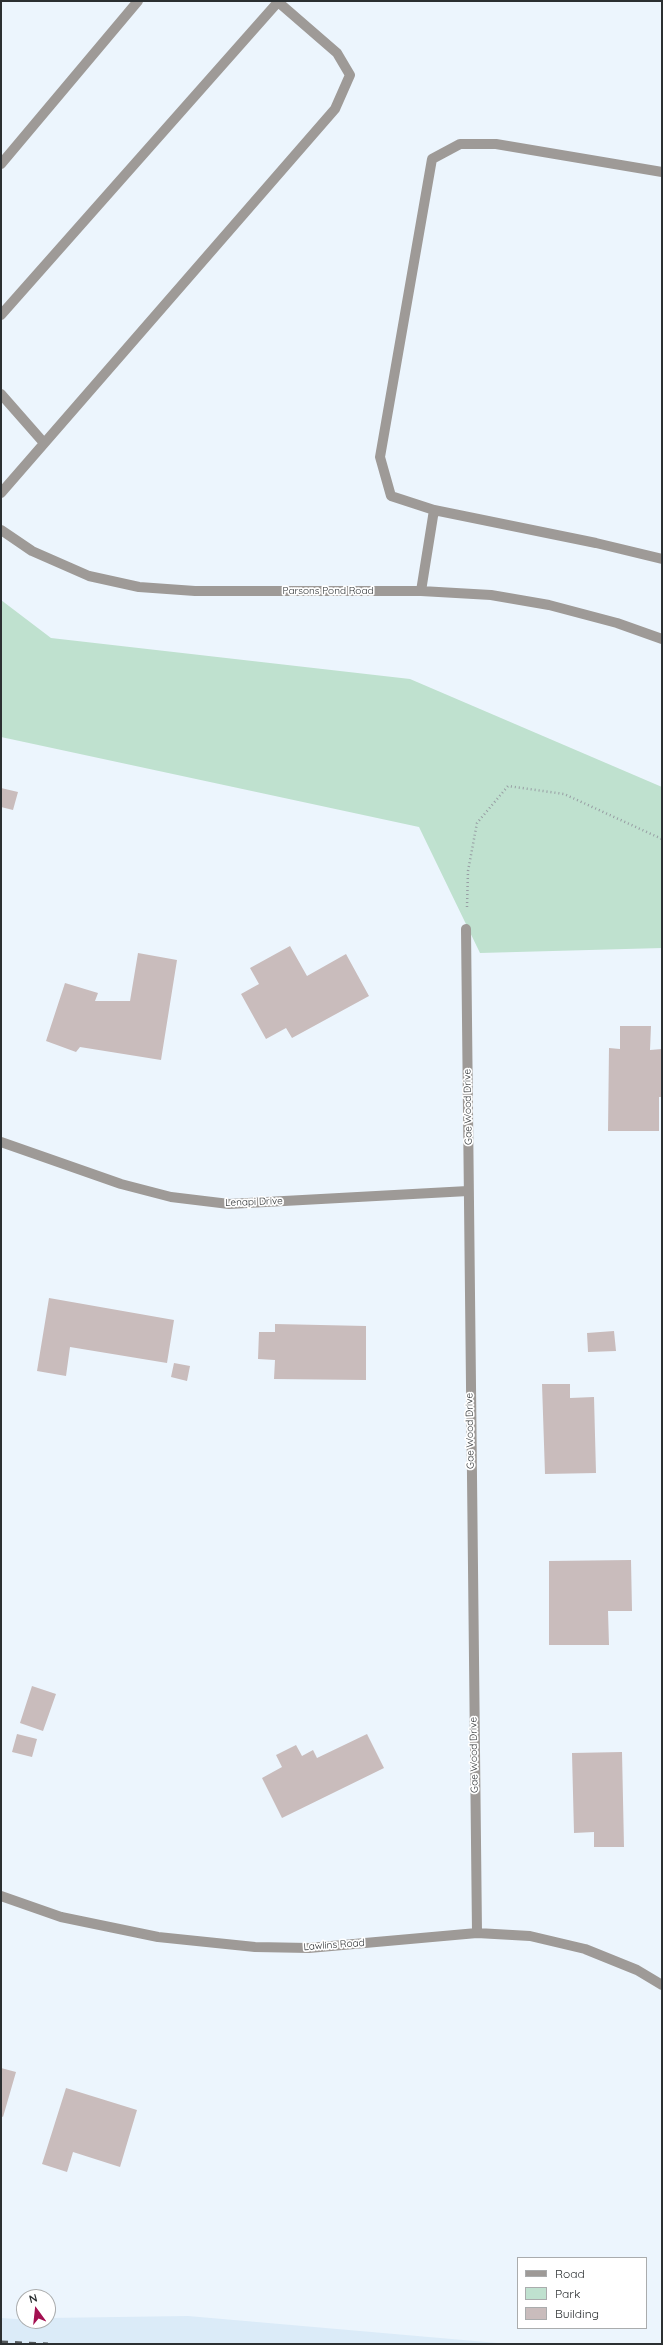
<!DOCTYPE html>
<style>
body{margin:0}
#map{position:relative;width:663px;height:2345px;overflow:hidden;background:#ecf5fd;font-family:Quicksand,sans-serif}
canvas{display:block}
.frame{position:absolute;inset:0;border:2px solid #2b2f31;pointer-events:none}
.legend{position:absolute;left:517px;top:2257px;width:130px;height:72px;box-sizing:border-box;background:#fff;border:1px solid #aaacad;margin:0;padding:5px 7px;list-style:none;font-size:12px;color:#2b2f31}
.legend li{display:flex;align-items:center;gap:8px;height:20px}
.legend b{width:20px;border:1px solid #aaacad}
.north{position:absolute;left:16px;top:2289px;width:40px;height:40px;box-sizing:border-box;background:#fff;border:1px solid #aaacad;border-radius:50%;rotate:345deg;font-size:11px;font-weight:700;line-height:16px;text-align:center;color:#2b2f31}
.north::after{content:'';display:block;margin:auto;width:14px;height:18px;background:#a31051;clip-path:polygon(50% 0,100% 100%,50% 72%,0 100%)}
</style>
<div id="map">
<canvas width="663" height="2345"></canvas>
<div class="frame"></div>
<ul class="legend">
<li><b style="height:5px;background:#9e9a97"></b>Road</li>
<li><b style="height:11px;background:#bfe1cf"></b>Park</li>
<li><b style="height:11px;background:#c9bcbc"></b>Building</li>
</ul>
<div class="north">N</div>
</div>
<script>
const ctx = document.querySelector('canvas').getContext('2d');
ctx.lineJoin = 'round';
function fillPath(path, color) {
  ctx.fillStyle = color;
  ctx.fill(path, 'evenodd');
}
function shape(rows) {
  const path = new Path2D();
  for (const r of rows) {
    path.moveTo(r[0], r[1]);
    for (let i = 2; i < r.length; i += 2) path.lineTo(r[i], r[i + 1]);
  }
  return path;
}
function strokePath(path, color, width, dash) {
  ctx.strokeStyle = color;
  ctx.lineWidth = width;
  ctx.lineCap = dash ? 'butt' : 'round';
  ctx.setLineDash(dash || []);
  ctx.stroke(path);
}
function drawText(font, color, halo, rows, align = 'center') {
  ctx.font = font + ' Quicksand,sans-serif';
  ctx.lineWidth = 3.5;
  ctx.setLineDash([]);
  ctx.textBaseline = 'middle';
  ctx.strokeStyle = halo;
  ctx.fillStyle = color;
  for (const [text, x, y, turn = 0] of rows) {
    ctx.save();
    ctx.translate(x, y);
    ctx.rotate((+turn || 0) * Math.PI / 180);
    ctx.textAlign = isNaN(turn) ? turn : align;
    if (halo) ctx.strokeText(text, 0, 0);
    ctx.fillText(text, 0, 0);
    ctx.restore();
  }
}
fillPath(shape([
 [188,2316,509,2344,1,2344,1,2318,48,2321,48,2318]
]), '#dbebf8');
fillPath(shape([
 [1,600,51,638,410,679,662,787,662,948,480,953,419,827,1,737]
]), '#bfe1cf');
fillPath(shape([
 [1,788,18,792,13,810,1,807],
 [290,946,307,976,346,954,369,996,292,1038,286,1028,266,1039,241,994,259,984,250,968],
 [138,953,177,960,161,1060,80,1047,76,1052,46,1041,65,983,98,993,95,1001,130,1001],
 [620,1026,651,1026,650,1050,662,1049,662,1097,659,1097,659,1131,608,1131,609,1048,620,1049],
 [49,1298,174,1320,167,1363,70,1347,66,1376,37,1371],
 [275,1324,366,1326,366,1380,274,1379,275,1360,258,1359,259,1332,275,1332],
 [614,1331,616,1351,588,1352,587,1333],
 [174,1363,190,1366,187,1381,171,1377],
 [542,1384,570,1384,570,1398,594,1397,596,1473,545,1474],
 [631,1560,632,1611,608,1611,609,1645,549,1645,549,1561],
 [32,1686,56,1694,43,1731,20,1723],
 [17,1734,37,1739,32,1757,12,1752],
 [367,1734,384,1768,282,1818,262,1778,282,1767,276,1755,296,1745,302,1756,313,1750,317,1758],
 [622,1752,624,1847,594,1847,594,1832,574,1833,572,1753],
 [1,2068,16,2072,3,2117,1,2116],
 [66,2088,137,2110,120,2167,73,2152,67,2172,42,2164]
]), '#c9bcbc');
strokePath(shape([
 [467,907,468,871,477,823,508,786,564,794,662,839]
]), '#979da3', 2.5, [1, 3]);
strokePath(shape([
 [1,164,138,1],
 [1,315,278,2],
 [1,394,44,443],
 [1,493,335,109,350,75,337,53,277,1],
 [434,510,596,543,662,559],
 [1,530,32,551,89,576,139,587,195,591,421,591,491,595,549,605,617,623,662,639],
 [421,591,434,510,391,496,380,457,432,159,460,144,496,144,662,172]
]), '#9e9a97', 10);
strokePath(shape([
 [466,929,477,1933],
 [1,1142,121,1184,171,1197,229,1204,468,1191],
 [1,1896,61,1917,158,1937,255,1947,309,1948,477,1933,530,1936,585,1949,637,1970,662,1985]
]), '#9e9a97', 10);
strokePath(shape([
 [1,2342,48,2344]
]), '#54595c', 3, [7, 7]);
drawText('10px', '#2b2f31', '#fff', [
 ["Parsons Pond Road",328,591],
 ["Gae Wood Drive",468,1107,-91],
 ["Lenapi Drive",254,1202,-2],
 ["Gae Wood Drive",470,1431,-91],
 ["Gae Wood Drive",474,1755,-91],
 ["Lawlins Road",334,1945,-4]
]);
</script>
